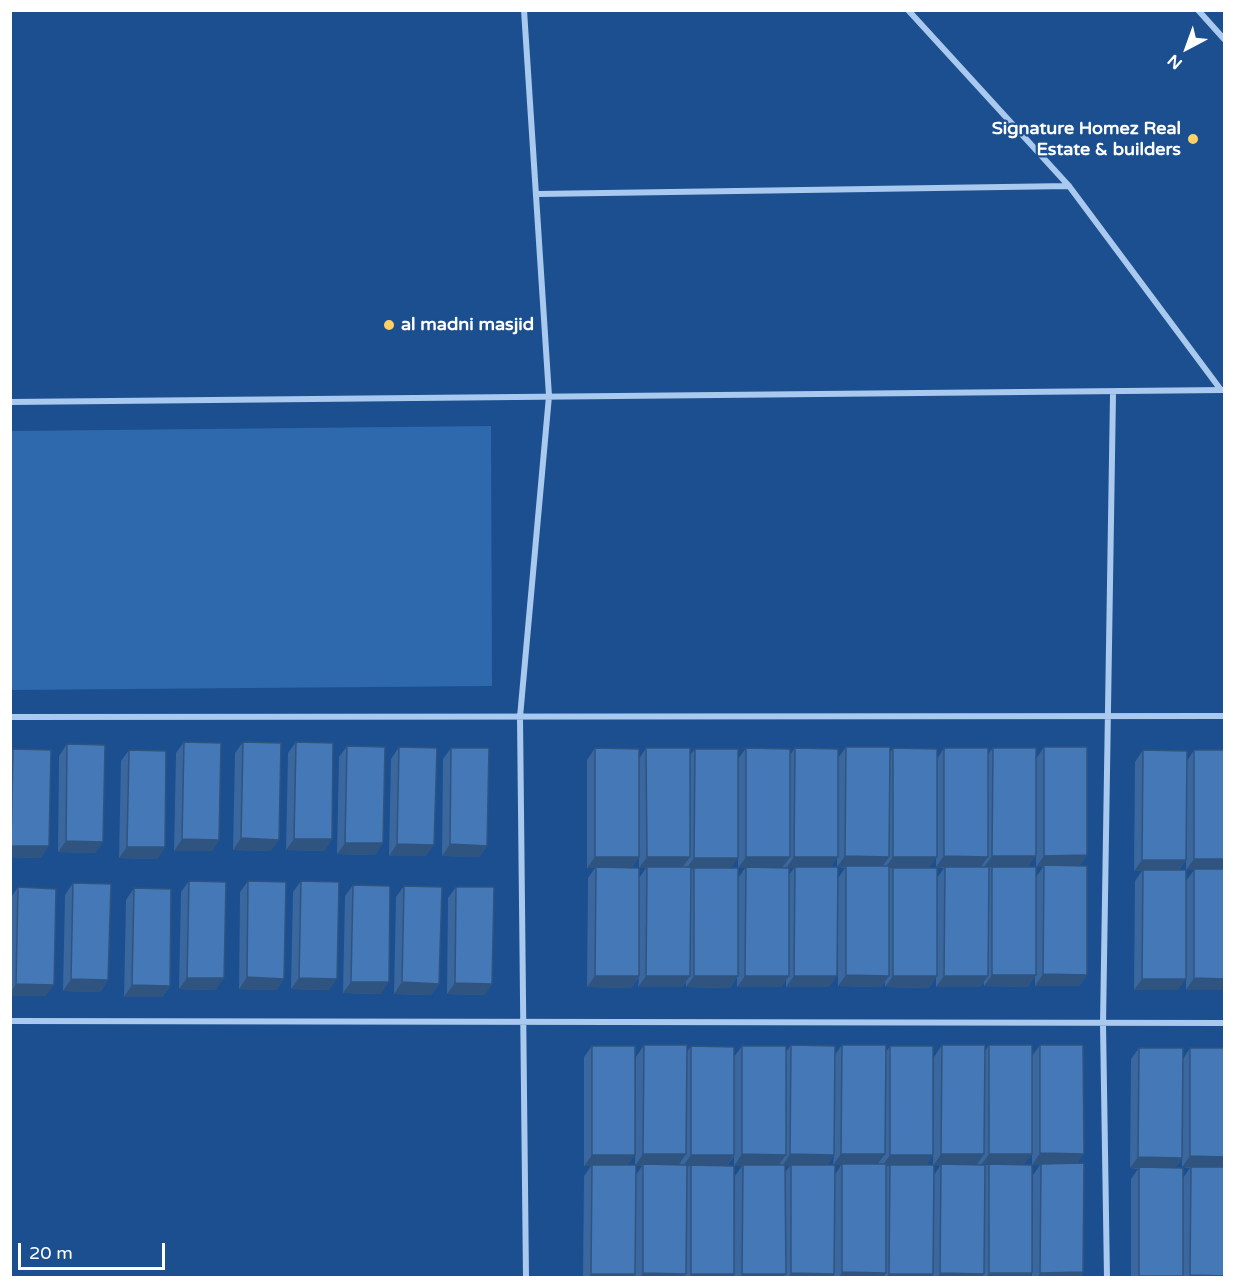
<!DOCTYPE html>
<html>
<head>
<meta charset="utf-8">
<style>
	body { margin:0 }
	#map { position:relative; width:1235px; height:1288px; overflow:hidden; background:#1b4f8f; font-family:"Varela Round",sans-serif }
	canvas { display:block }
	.frame { position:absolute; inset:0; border:12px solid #fff; pointer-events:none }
	.north { position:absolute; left:1157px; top:18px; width:60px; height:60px; -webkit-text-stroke:4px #1b4f8f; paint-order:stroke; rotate:221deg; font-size:16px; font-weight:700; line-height:24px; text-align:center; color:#fff }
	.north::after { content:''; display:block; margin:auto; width:21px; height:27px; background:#fff; clip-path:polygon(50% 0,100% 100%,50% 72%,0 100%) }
	.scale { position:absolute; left:18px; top:1243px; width:147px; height:27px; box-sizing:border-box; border:3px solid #fff; border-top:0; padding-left:8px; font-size:18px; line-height:21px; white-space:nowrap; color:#fff; -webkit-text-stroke:4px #1b4f8f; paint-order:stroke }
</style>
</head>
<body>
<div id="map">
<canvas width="1235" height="1288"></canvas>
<div class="frame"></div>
<div class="north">N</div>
<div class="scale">20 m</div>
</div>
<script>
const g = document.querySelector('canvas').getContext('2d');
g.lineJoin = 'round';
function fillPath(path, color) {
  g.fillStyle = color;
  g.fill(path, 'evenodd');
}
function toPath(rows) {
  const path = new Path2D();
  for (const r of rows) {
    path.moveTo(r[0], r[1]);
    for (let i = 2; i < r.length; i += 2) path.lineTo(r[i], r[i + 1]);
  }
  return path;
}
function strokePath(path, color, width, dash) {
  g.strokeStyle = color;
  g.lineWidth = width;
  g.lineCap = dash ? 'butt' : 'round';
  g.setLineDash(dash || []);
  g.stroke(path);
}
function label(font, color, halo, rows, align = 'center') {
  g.font = font + ' "Varela Round",sans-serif';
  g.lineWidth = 4.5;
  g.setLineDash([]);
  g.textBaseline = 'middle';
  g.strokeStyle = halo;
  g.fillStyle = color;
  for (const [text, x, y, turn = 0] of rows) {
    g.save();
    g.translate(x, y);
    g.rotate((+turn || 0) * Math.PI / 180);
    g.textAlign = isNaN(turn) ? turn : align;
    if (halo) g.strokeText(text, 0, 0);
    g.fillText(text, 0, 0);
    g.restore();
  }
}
fillPath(toPath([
	[491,426,492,686,11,690,11,431]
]), '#2e69ad');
strokePath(toPath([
	[524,10,549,396,520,717,526,1278],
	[908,10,1069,186,1221,390],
	[1198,10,1224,39],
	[538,194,1069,186],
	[10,402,1224,390],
	[10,717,1224,716],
	[10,1021,1224,1023],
	[1107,1278,1103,1024,1113,394]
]), '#a9c9ee', 6);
fillPath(toPath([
	[184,742,219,840,212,851,174,851,176,753],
	[243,742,271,851,233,850,235,753],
	[296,742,332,839,324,851,286,850,288,753],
	[67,744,103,842,95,853,58,852,59,756],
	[347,746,383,843,375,855,337,854,339,757],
	[399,747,426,856,389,856,391,759],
	[846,747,890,753,893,748,937,759,944,748,988,754,993,748,1028,867,1036,877,1043,867,1036,867,1036,759,1044,747,1087,855,1079,866,1087,975,1079,986,1035,986,1035,976,1028,987,984,986,984,982,980,987,936,987,936,977,929,988,885,987,885,982,881,987,838,986,838,878,845,868,838,867,829,987,786,987,786,980,781,987,737,987,737,977,730,988,686,987,686,982,682,987,638,987,639,977,631,988,587,987,588,878,595,868,587,868,587,760,595,748,639,759,646,748,690,755,695,749,738,759,746,748,790,755,795,748,838,758],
	[738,812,738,868,745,868,738,878,731,868],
	[639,818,639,868,646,868,639,878,631,868,639,857],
	[837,857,837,867,831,867],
	[936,857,936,867,944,868,937,878,929,868],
	[789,868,794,868,789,875],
	[451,748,487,846,479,857,442,856,443,759],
	[13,749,41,858,10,857,10,753],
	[129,750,165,847,157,859,119,858,121,761],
	[1143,750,1187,761,1194,750,1224,750,1224,990,1186,990,1186,881,1194,870,1186,870,1178,990,1134,990,1135,881,1142,871,1134,871,1135,762],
	[1186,860,1186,870,1179,870],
	[189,881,216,990,179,989,181,892],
	[248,881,284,979,276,990,239,989,240,892],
	[301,881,329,990,291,989,293,892],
	[73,883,108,980,100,992,63,991,65,895],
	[353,885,381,994,343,993,345,896],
	[404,886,439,984,431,995,394,994,396,897],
	[18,887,46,996,10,996,10,899],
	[456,887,492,984,484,995,447,994,448,898],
	[134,888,170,986,162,997,124,997,126,900],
	[644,1045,687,1052,691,1046,734,1057,742,1046,786,1052,791,1045,834,1056,842,1045,886,1052,890,1046,933,1155,926,1165,933,1165,934,1057,942,1045,985,1051,989,1045,1032,1154,1024,1164,1032,1273,1029,1278,933,1278,933,1274,930,1278,834,1278,834,1227,834,1274,831,1278,734,1278,735,1176,742,1166,734,1166,734,1156,727,1166,734,1274,731,1278,635,1278,635,1274,632,1278,583,1278,584,1176,591,1166,584,1166,584,1057,592,1046,628,1165,635,1165,636,1057],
	[834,1155,833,1165,827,1165],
	[835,1165,841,1165,835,1175],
	[636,1166,642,1166,636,1175],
	[785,1166,790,1166,785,1172],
	[934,1166,940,1166,934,1175],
	[1040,1045,1084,1154,1077,1163,1083,1272,1080,1278,1032,1278,1033,1175,1040,1165,1032,1165,1032,1056],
	[1139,1048,1183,1059,1190,1048,1224,1278,1182,1278,1182,1277,1182,1278,1131,1278,1131,1179,1138,1169,1130,1168,1131,1059],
	[1182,1113,1182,1167,1190,1168,1183,1178,1175,1168,1182,1158]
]), '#3a679d');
fillPath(toPath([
	[241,838,279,840,271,851,233,850],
	[182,839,219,840,212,851,174,851],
	[294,839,332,839,324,851,286,850],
	[66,841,103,842,95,853,58,852],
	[345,843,383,843,375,855,337,854],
	[397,844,434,845,426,856,389,856],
	[450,844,487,846,479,857,442,856],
	[11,846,49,846,41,858,10,857],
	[127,847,165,847,157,859,119,858],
	[1087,855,1079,867,1044,865,1043,867,1036,867,1044,856],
	[845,856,889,857,881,868,837,867],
	[944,856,988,857,980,868,936,867],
	[992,856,1036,856,1028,867,984,867],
	[595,857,639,857,631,868,587,868],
	[647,857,690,857,682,868,647,867,646,868,639,868],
	[746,857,790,857,782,868,738,868],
	[794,857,838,857,830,868,786,868],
	[893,857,937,857,929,868,885,868],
	[694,858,738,858,730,870,694,868,693,869,686,869],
	[1194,859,1224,859,1224,871,1186,870],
	[1142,860,1186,860,1178,871,1134,871],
	[1043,974,1087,975,1079,986,1035,986],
	[846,975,889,976,881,987,838,986],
	[992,975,1036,975,1028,987,984,986],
	[595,976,639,976,631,988,587,987],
	[646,976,690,976,682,987,638,987],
	[694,976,738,976,730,988,686,987],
	[745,976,789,976,781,987,737,987],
	[794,976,837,976,829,987,786,987],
	[893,976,937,976,929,988,885,987],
	[944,976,988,976,980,987,936,987],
	[247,977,284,979,276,990,239,989],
	[187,978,224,978,216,990,179,989],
	[299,978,337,979,329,990,291,989],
	[1194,978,1224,979,1224,990,1186,990],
	[71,979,108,980,100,992,63,991],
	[1142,979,1186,979,1178,990,1134,990],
	[351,982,389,982,381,994,343,993],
	[402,982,439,984,431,995,394,994],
	[455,983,492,984,484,995,447,994],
	[16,984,54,985,46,996,10,996,10,993],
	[132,985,170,986,162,997,124,997],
	[1040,1153,1084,1154,1076,1165,1032,1165],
	[643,1154,686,1154,678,1166,643,1164,642,1166,635,1166],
	[742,1154,786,1155,778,1166,734,1166],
	[790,1154,834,1155,826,1166,782,1166],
	[841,1154,885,1154,877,1165,833,1165],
	[941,1154,984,1154,976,1166,941,1164,940,1166,933,1166],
	[989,1154,1032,1154,1024,1165,989,1164,988,1165,981,1165],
	[592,1155,635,1155,627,1166,592,1165,591,1166,584,1166],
	[691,1155,734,1155,726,1167,683,1166],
	[890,1155,933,1155,925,1166,890,1165,889,1166,882,1166],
	[1190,1156,1224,1157,1224,1168,1182,1167],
	[1138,1157,1182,1158,1174,1169,1130,1168],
	[842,1272,886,1273,883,1278,839,1278],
	[1083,1272,1080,1278,1037,1278,1040,1273],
	[643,1273,686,1274,684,1278,639,1278],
	[791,1273,834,1274,831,1278,788,1278],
	[940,1273,984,1274,981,1278,937,1278],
	[989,1273,1032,1273,1029,1278,986,1278],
	[591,1274,635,1274,632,1278,588,1278],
	[691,1274,734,1274,731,1278,688,1278],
	[742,1274,786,1274,783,1278,739,1278],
	[889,1274,933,1274,930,1278,886,1278],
	[1190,1275,1224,1276,1224,1278,1189,1278],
	[1139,1276,1183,1276,1182,1278,1138,1278]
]), '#305480');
const building = toPath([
	[184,742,221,743,219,840,182,839,184,742],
	[243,742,281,743,279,840,241,838,243,742],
	[296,742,333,743,332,839,294,839,296,742],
	[67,744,105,745,103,842,66,841,67,744],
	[347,746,385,747,383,843,345,843,347,746],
	[399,747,437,748,434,845,397,844,399,747],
	[846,747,890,747,889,857,845,856,846,747],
	[1044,747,1087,747,1087,855,1044,856,1044,747],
	[451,748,489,748,487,846,450,844,451,748],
	[595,748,639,749,639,857,595,857,595,748],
	[646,748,690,748,690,857,647,857,646,748],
	[746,748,790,749,790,857,746,857,746,748],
	[795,748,838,749,838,857,794,857,795,748],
	[893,748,937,749,937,857,893,857,893,748],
	[944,748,988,748,988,857,944,856,944,748],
	[993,748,1036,748,1036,856,992,856,993,748],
	[13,749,51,750,49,846,11,846,13,749],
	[695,749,738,749,738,858,694,858,695,749],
	[129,750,166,751,165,847,127,847,129,750],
	[1143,750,1187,751,1186,860,1142,860,1143,750],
	[1194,750,1224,750,1224,859,1194,859,1194,750],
	[1044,865,1087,866,1087,975,1043,974,1044,865],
	[846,866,889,866,889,976,846,975,846,866],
	[596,867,639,868,639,976,595,976,596,867],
	[647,867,691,867,690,976,646,976,647,867],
	[746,867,789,868,789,976,745,976,746,867],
	[795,867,838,867,837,976,794,976,795,867],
	[945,867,989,867,988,976,944,976,945,867],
	[992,867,1036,867,1036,975,992,975,992,867],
	[694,868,738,868,738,976,694,976,694,868],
	[893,868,937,868,937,976,893,976,893,868],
	[1194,869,1224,869,1224,979,1194,978,1194,869],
	[1143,870,1186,870,1186,979,1142,979,1143,870],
	[189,881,226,882,224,978,187,978,189,881],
	[248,881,286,882,284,979,247,977,248,881],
	[301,881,339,882,337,979,299,978,301,881],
	[73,883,111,884,108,980,71,979,73,883],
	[353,885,390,886,389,982,351,982,353,885],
	[404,886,442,887,439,984,402,982,404,886],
	[18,887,56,889,54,985,16,984,18,887],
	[456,887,494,887,492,984,455,983,456,887],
	[134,888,171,889,170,986,132,985,134,888],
	[644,1045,687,1045,686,1154,643,1154,644,1045],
	[791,1045,835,1046,834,1155,790,1154,791,1045],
	[842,1045,886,1045,885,1154,841,1154,842,1045],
	[942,1045,985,1045,984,1154,941,1154,942,1045],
	[989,1045,1032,1045,1032,1154,989,1154,989,1045],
	[1040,1045,1083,1045,1084,1154,1040,1153,1040,1045],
	[592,1046,635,1046,635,1155,592,1155,592,1046],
	[691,1046,734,1047,734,1155,691,1155,691,1046],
	[742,1046,786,1046,786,1155,742,1154,742,1046],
	[890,1046,933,1046,933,1155,890,1155,890,1046],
	[1139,1048,1183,1048,1182,1158,1138,1157,1139,1048],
	[1190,1048,1224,1048,1224,1157,1190,1156,1190,1048],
	[1084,1163,1083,1272,1040,1273,1041,1164,1084,1163],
	[643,1164,687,1165,686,1274,643,1273,643,1164],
	[842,1164,886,1164,886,1273,842,1272,842,1164],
	[941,1164,985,1165,984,1274,940,1273,941,1164],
	[989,1164,1032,1165,1032,1273,989,1273,989,1164],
	[592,1165,636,1165,635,1274,591,1274,592,1165],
	[691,1165,734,1166,734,1274,691,1274,691,1165],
	[743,1165,785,1165,786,1274,742,1274,743,1165],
	[791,1165,835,1165,834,1274,791,1273,791,1165],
	[890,1165,934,1165,933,1274,889,1274,890,1165],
	[1139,1167,1183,1168,1183,1276,1139,1276,1139,1167],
	[1191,1167,1224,1167,1224,1276,1190,1275,1191,1167]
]);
fillPath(building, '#4478b7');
strokePath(building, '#305480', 1.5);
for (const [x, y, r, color] of [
	[1193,139,6,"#ffd166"],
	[389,325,6,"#ffd166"]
]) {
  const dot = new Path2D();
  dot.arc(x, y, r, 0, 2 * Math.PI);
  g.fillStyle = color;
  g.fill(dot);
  strokePath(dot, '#1b4f8f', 2);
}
label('bold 18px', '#fff', '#1b4f8f', [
	["Signature Homez Real",1181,129],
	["Estate & builders",1181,150],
	["al madni masjid",401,325,"left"]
], 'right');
</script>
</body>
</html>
